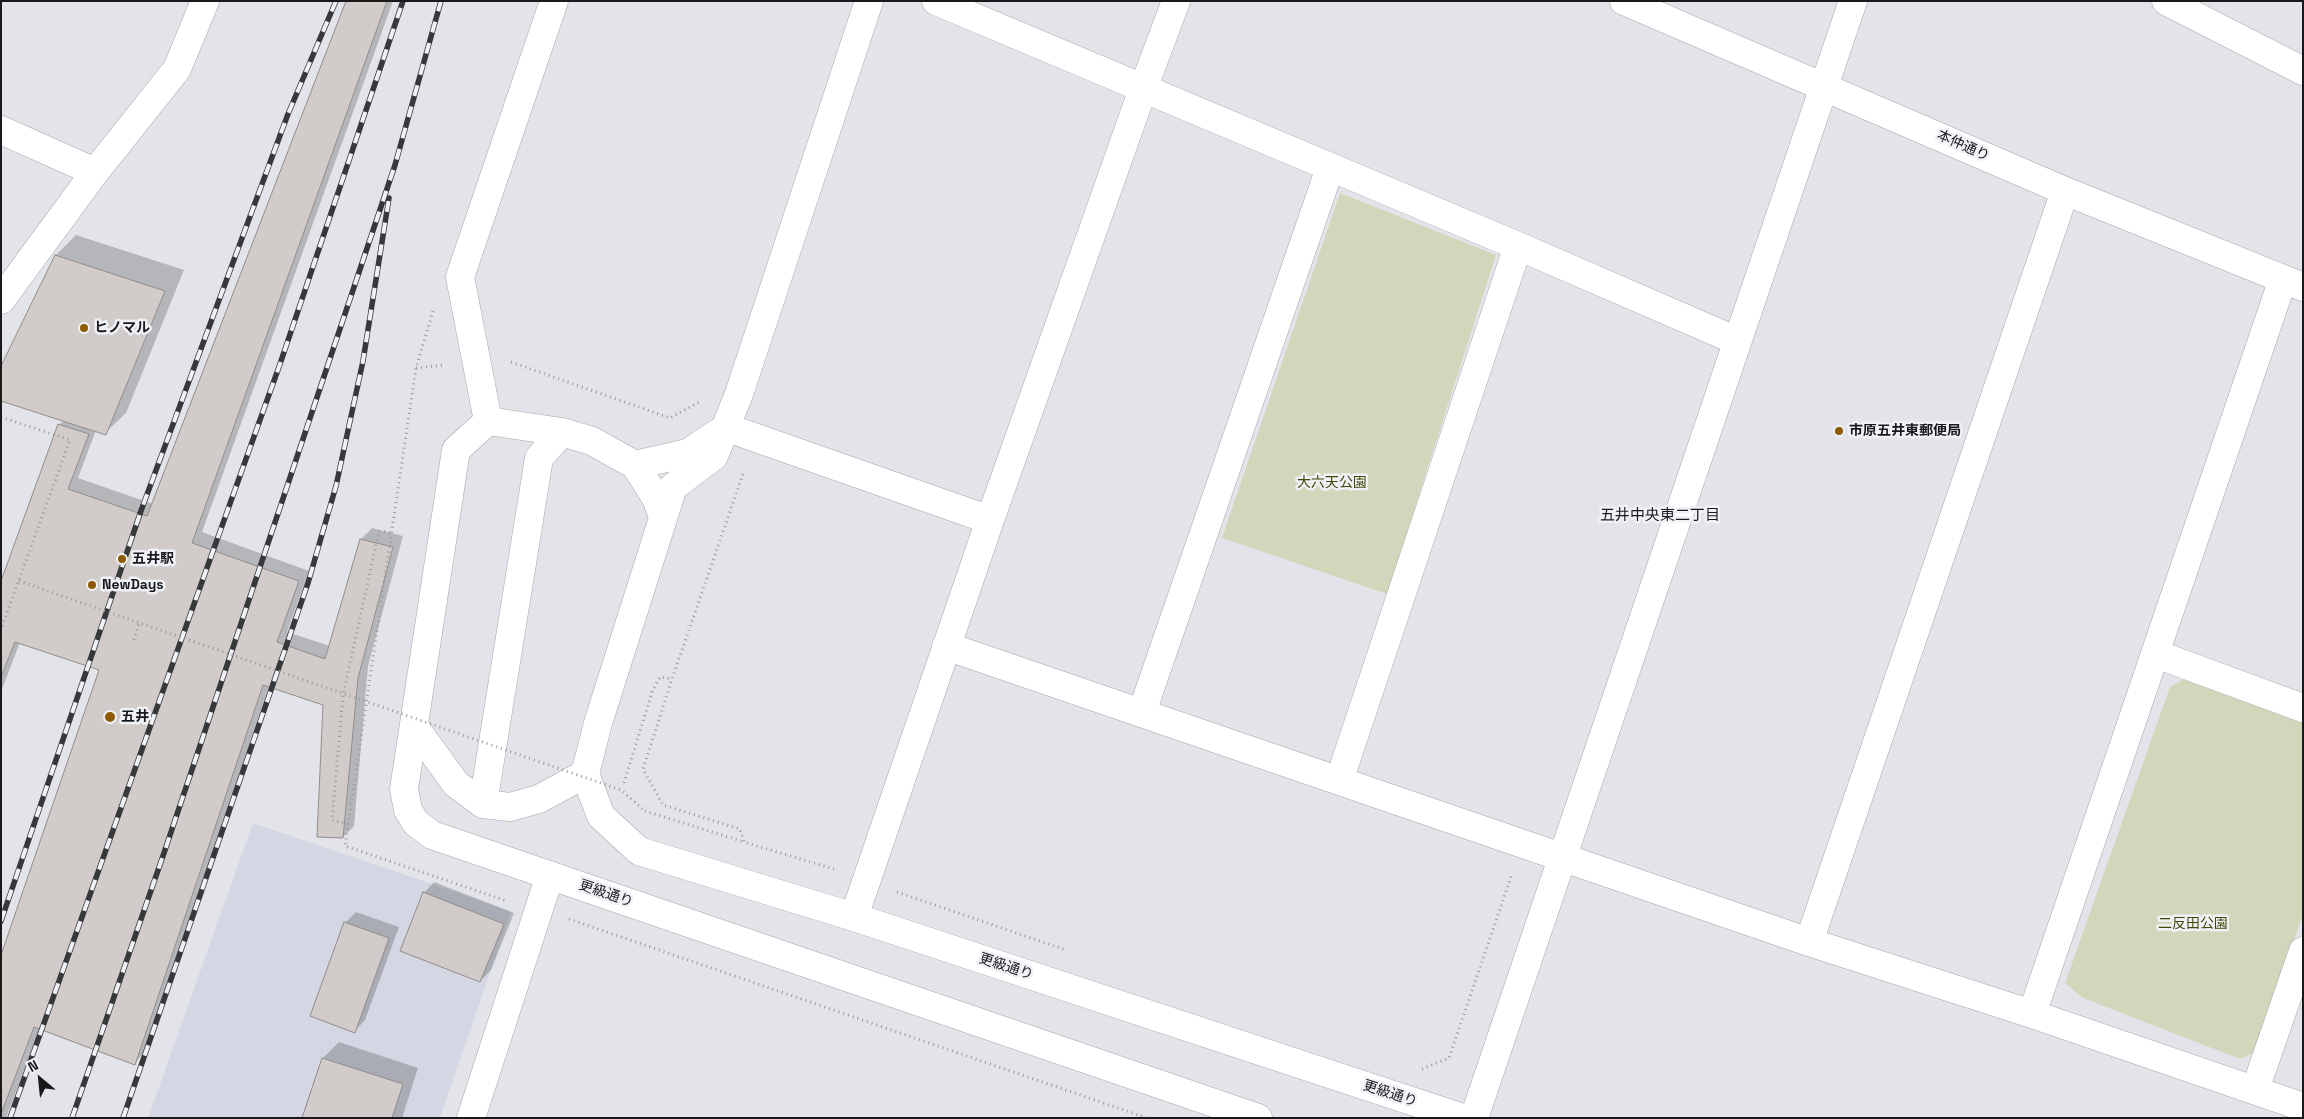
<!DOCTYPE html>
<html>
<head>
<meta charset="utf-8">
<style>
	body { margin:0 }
	#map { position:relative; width:2304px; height:1119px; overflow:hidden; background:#e3e4e9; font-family:"Space Grotesk",sans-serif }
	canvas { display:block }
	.frame { position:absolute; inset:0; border:2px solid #19191b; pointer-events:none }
	.north { position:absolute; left:15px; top:1054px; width:50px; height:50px; -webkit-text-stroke:4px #f0f1f7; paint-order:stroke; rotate:332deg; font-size:14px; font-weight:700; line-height:20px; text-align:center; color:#19191b }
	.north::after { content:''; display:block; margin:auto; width:18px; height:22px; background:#19191b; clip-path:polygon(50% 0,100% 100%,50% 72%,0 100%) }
</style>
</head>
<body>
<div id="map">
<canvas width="2304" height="1119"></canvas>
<div class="frame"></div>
<div class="north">N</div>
</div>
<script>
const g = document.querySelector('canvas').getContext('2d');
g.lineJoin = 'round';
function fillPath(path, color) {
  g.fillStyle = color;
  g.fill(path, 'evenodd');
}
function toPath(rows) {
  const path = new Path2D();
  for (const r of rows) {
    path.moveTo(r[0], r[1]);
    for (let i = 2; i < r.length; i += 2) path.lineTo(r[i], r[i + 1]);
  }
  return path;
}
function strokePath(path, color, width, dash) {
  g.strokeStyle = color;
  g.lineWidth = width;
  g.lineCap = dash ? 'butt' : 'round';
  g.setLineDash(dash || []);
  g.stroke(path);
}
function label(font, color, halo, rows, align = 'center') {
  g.font = font + ' "Space Grotesk","Noto Sans JP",sans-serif';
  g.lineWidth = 5;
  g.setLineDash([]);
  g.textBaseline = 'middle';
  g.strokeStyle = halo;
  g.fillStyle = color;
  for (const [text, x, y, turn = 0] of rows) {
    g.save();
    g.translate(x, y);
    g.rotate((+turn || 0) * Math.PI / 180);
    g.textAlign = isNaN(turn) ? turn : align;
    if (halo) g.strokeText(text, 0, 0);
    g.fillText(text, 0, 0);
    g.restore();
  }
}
fillPath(toPath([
	[253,823,511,911,440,1118,148,1118]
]), '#d4d7e3');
fillPath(toPath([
	[1340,193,1496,255,1387,594,1222,538],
	[2190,676,2303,718,2303,913,2257,1051,2240,1059,2083,998,2065,983,2170,687]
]), '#d0d7bb');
fillPath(toPath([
	[347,1,393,1,202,532,309,571,287,632,330,646,361,539,372,528,403,536,368,666,354,826,343,837,324,704,269,686,145,1052,134,1063,40,1028,6,1118,1,1118,1,958,100,669,20,642,1,692,1,585,59,425,64,420,56,255,76,235,184,270,126,413,105,433,96,430,78,478,153,504],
	[434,882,514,913,491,970,480,981,424,893],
	[356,912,399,927,365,1020,355,1031,345,923],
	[339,1042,418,1068,402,1118,303,1118,323,1058]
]), '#0003');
const building = toPath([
	[346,1,387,1,192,543,299,581,277,642,325,659,360,539,393,547,358,678,343,838,317,837,323,705,263,685,135,1065,34,1027,1,1114,1,955,99,670,15,642,1,677,1,581,58,424,89,434,68,489,147,516,346,1],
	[55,255,165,291,106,435,1,401,1,366,55,255],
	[423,892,504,924,480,982,400,951,423,892],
	[344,922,389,938,355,1033,310,1016,344,922],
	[322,1058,403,1084,392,1118,302,1118,322,1058]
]);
fillPath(building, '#d1cbc9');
strokePath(building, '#918c8a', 1);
const minor = toPath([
	[936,1,1518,246,1737,341],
	[1624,1,2065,191,2303,287],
	[2166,1,2303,71],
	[1,130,95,172],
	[1,300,95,172,177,69,205,1],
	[488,421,456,450,404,789,408,810,416,823,432,835,1258,1118],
	[488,421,460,277,554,1],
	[488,421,562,432,592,441,635,465,656,498,663,517],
	[725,427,990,520],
	[635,465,688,453,718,433],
	[946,646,1809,942,2032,1014,2303,1107],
	[2156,654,2303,708],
	[1142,712,1330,168],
	[414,726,456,784,483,804,510,807,539,799,585,774,598,723,673,487,714,456,739,394,869,1],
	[585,774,601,816,639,851,854,917,1463,1118],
	[1339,781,1518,246],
	[483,804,539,458,562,432],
	[854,917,990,520,1143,89,1176,1],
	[1809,942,2065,191],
	[2032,1014,2283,279],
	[2255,1090,2303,951],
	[471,1118,550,875],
	[1474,1118,1853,1]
]);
strokePath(minor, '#a5a6ab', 29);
strokePath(toPath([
	[433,311,416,368,345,846,507,901],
	[511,362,670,418,701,401],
	[416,368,445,365],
	[1,417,70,440,1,629],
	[743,474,672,679,643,769,663,805,740,829,744,842,837,870],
	[134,640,139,623],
	[624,783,652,692,660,677,672,679],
	[645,811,744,842],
	[348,824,332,820,343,695,379,531,392,533],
	[897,892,1066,950],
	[569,919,1147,1118],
	[1422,1069,1449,1058,1512,874]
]), '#98999c', 3, [1, 4]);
strokePath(minor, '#fff', 28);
const rail = toPath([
	[1,921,142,508,288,114,336,1],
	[10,1118,280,364,403,1],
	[72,1118,164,853,395,165,441,1],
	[123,1118,308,583,336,486,363,361,389,198]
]);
strokePath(rail, '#37383a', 5.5);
strokePath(rail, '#f0f1f7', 4, [11]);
strokePath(toPath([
	[19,581,621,790,645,811]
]), '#98999c', 3, [1, 4]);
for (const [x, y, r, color] of [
	[84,328,5,"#8b5a01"],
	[1839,431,5,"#8b5a01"],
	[122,559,5,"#8b5a01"],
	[92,585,5,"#8b5a01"],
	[110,717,6,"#8b5a01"]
]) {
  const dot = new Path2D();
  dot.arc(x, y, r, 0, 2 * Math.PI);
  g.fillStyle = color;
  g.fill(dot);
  strokePath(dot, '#f0f1f7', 2);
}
label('14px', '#19191b', '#f0f1f7', [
	["本仲通り",1963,146,24],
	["更級通り",606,894,19],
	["更級通り",1006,967,18],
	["更級通り",1390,1094,18]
]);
label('bold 14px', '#19191b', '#f0f1f7', [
	["ヒノマル",94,328],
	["市原五井東郵便局",1849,431],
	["五井駅",132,559],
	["NewDays",102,585],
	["五井",121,717]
], 'left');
label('14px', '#3e4907', '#f0f1f7', [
	["大六天公園",1332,483],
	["二反田公園",2193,924]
]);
label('15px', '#19191b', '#f0f1f7', [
	["五井中央東二丁目",1660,516]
]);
</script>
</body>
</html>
